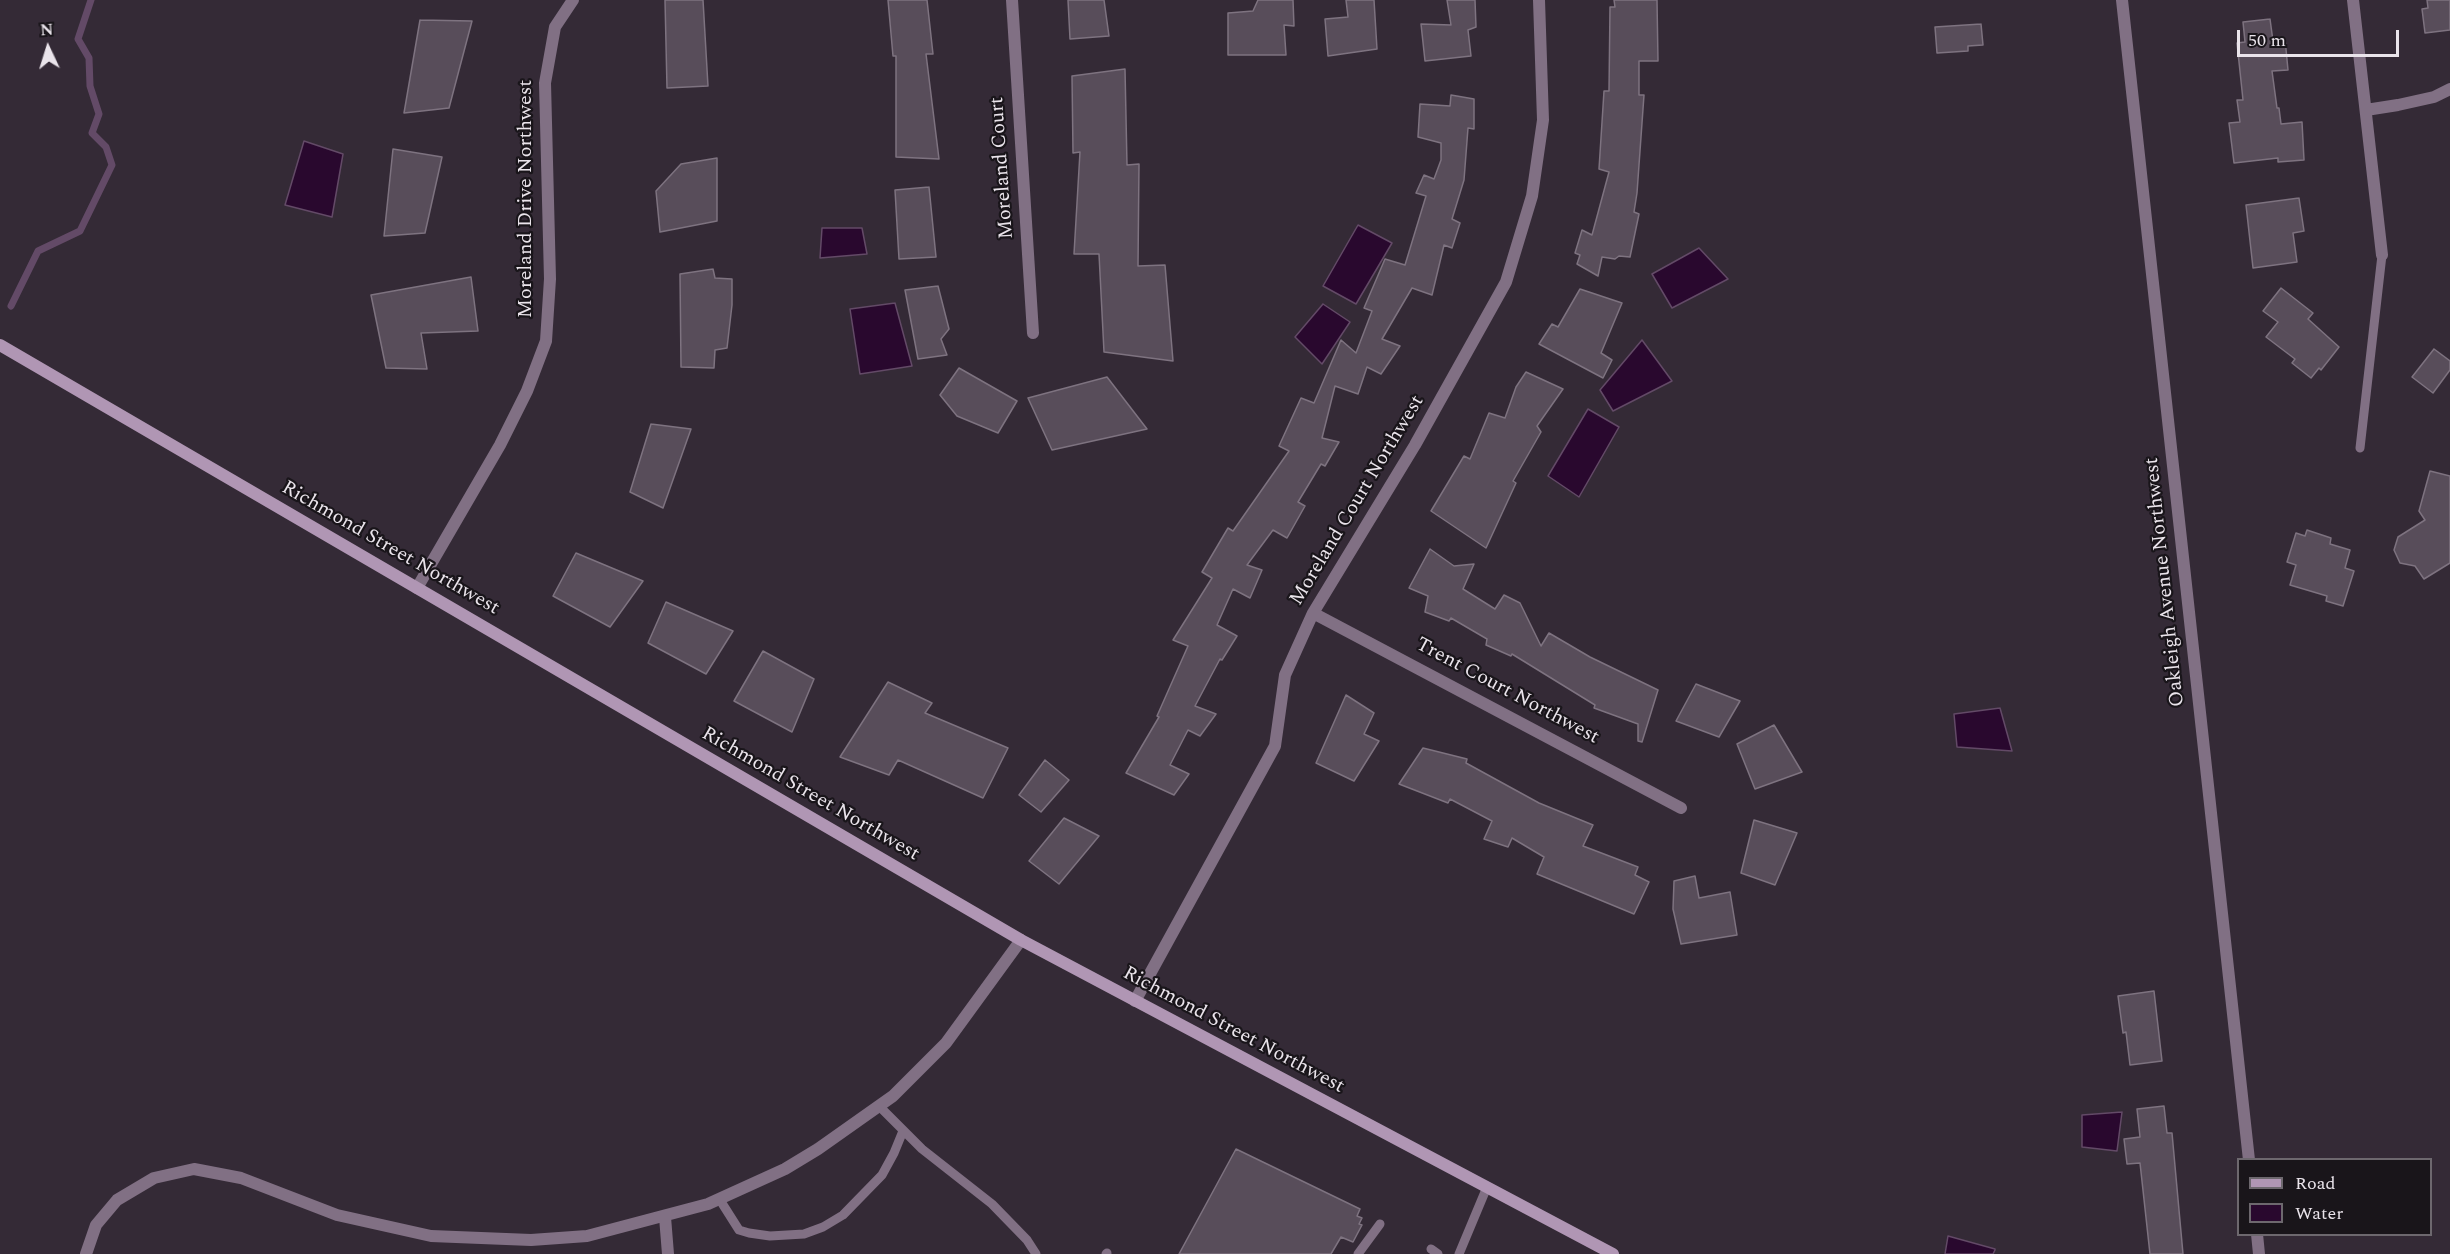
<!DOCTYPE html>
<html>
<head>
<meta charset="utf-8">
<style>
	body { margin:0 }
	#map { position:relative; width:2450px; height:1254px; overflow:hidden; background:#342a36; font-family:Spectral,serif }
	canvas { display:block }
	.legend { position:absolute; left:2237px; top:1158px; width:195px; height:78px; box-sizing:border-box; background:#19151a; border:2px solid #6d686e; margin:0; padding:8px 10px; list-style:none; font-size:18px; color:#eae4eb }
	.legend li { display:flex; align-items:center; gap:12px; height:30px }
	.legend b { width:30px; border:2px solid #6d686e }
	.north { position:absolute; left:18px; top:18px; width:60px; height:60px; -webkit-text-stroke:4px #19151a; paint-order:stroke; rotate:356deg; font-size:16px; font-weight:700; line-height:24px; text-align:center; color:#eae4eb }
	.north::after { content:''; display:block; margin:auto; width:21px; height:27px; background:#eae4eb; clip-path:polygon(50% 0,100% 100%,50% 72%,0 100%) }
	.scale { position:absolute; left:2237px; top:30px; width:162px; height:27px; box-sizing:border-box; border:3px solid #eae4eb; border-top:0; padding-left:8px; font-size:18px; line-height:21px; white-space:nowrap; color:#eae4eb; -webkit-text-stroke:4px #19151a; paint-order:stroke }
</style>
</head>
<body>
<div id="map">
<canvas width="2450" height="1254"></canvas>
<ul class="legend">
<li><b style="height:8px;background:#b096b4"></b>Road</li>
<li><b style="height:16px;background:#29082e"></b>Water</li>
</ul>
<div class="north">N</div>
<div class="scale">50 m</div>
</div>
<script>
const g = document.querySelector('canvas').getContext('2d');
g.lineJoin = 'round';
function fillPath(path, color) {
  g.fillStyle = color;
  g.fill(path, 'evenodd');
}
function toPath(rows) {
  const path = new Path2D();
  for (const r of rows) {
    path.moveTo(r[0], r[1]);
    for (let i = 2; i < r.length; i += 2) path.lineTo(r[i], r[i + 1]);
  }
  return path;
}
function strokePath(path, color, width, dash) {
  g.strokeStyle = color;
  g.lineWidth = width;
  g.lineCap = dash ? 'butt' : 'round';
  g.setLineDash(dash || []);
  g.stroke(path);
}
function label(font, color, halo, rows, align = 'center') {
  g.font = font + ' Spectral,serif';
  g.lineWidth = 4.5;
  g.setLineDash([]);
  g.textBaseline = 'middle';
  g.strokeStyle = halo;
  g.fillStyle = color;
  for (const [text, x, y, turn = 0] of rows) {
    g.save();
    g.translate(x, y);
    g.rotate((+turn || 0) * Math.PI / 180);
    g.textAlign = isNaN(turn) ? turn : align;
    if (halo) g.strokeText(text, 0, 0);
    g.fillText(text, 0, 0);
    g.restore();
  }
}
const water = toPath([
	[304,141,343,154,332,217,285,205,304,141],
	[1358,225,1392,243,1356,304,1323,286,1358,225],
	[822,228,862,228,867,254,820,258,822,228],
	[1699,248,1728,279,1672,308,1652,274,1699,248],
	[895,303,912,366,860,374,850,309,895,303],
	[1323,304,1350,322,1322,364,1295,337,1323,304],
	[1642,340,1672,381,1613,411,1600,390,1642,340],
	[1588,409,1619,427,1579,497,1548,476,1588,409],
	[2000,708,2012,751,1957,747,1954,714,2000,708],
	[2122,1112,2117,1151,2082,1147,2082,1115,2122,1112],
	[1948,1236,1995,1249,1995,1250,1993,1254,1945,1254,1948,1236]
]);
fillPath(water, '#29082e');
strokePath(water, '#634a67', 1.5);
strokePath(toPath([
	[11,306,38,251,80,231,112,165,106,147,92,133,99,114,90,86,89,58,78,39,91,0]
]), '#634a67', 7);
const building = toPath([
	[665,0,703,0,708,86,667,88,665,0],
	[888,0,927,0,933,54,926,54,939,159,896,157,896,56,893,56,888,0],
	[1068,0,1104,0,1109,36,1070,39,1068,0],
	[1258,0,1293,0,1294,26,1284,25,1286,55,1228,55,1228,13,1253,11,1258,0],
	[1346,0,1374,0,1377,49,1328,56,1325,19,1348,17,1346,0],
	[1447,0,1475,0,1476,27,1468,30,1471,56,1425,61,1421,24,1451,25,1447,0],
	[1614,0,1657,0,1658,61,1639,61,1639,95,1644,95,1637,193,1634,212,1639,214,1630,257,1619,256,1615,259,1602,257,1598,276,1577,264,1580,255,1575,253,1582,230,1592,235,1609,172,1599,169,1604,91,1609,91,1610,7,1615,7,1614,0],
	[2427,0,2450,0,2450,30,2425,33,2422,9,2428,8,2427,0],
	[2270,19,2273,41,2285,39,2288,70,2272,71,2277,108,2279,108,2281,124,2302,122,2304,160,2278,162,2278,158,2234,163,2229,123,2240,122,2237,100,2243,100,2237,43,2245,42,2243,22,2270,19],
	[420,20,472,21,449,108,404,113,420,20],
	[1981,24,1983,45,1968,46,1968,51,1937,53,1935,27,1981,24],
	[1125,69,1127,165,1139,164,1138,266,1165,265,1173,361,1104,352,1099,254,1074,254,1080,152,1073,153,1072,76,1125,69],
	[1451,95,1474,99,1474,129,1468,128,1464,180,1452,219,1460,223,1452,248,1444,245,1432,295,1412,288,1382,339,1400,346,1381,374,1367,367,1358,394,1335,386,1322,438,1339,442,1325,466,1321,464,1298,502,1305,506,1287,538,1273,530,1247,565,1262,570,1250,598,1233,589,1217,625,1237,636,1222,660,1220,659,1195,706,1216,714,1200,736,1188,730,1170,765,1189,774,1174,795,1126,773,1159,717,1157,716,1188,646,1173,640,1212,578,1202,572,1228,528,1233,531,1289,451,1279,446,1301,398,1314,403,1341,340,1356,353,1372,311,1364,308,1385,259,1405,265,1426,196,1416,193,1424,175,1434,179,1441,160,1441,143,1418,137,1420,104,1450,106,1451,95],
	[393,149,442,157,425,233,384,236,393,149],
	[717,158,717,221,660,232,656,191,681,164,717,158],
	[929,187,936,257,899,259,895,190,929,187],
	[2299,198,2304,231,2293,233,2297,262,2253,268,2246,205,2299,198],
	[713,269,715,278,732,279,732,305,727,348,715,350,714,368,681,367,680,274,713,269],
	[471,277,478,331,421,333,427,369,386,368,371,295,471,277],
	[938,286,949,329,941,339,947,355,918,359,905,290,938,286],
	[2281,288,2313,313,2308,319,2339,347,2321,370,2319,368,2311,378,2292,363,2295,359,2266,337,2278,322,2263,311,2281,288],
	[1580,289,1622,303,1601,353,1612,360,1603,378,1539,344,1552,324,1558,327,1580,289],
	[2434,349,2450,361,2450,370,2433,393,2412,377,2434,349],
	[959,368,1017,401,998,433,957,416,940,395,959,368],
	[1526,372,1563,389,1537,426,1541,432,1513,481,1516,483,1486,548,1431,511,1464,456,1470,459,1489,413,1505,418,1516,387,1526,372],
	[1107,377,1147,429,1052,450,1028,398,1107,377],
	[651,424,691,429,663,508,630,492,651,424],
	[2430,471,2450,476,2450,563,2424,579,2415,566,2400,563,2394,550,2398,537,2425,520,2419,511,2430,471],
	[2307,530,2331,538,2330,544,2350,550,2345,568,2354,571,2343,606,2326,601,2327,596,2290,585,2296,565,2287,562,2296,533,2305,536,2307,530],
	[1430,549,1454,566,1474,564,1463,589,1495,609,1504,595,1520,603,1541,646,1549,633,1590,657,1658,690,1642,742,1638,741,1638,724,1594,708,1595,705,1512,654,1511,656,1486,645,1487,639,1451,618,1449,621,1425,612,1428,596,1409,588,1430,549],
	[576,553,643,581,610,627,553,596,576,553],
	[666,602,733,631,706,674,648,643,666,602],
	[763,651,814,679,792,732,734,701,763,651],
	[888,682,932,703,925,713,1008,748,983,798,898,760,889,775,840,757,888,682],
	[1696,684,1740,701,1719,737,1676,721,1696,684],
	[1346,695,1374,713,1364,734,1379,741,1354,781,1316,763,1346,695],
	[1774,725,1802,772,1755,789,1737,744,1774,725],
	[1423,748,1467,759,1466,763,1539,803,1593,825,1583,846,1638,867,1635,875,1649,882,1634,914,1537,874,1544,857,1512,838,1508,847,1484,839,1492,821,1450,799,1448,803,1399,784,1423,748],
	[1045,760,1069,780,1041,812,1019,795,1045,760],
	[1064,818,1099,836,1059,884,1029,861,1064,818],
	[1754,820,1797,833,1775,885,1741,873,1754,820],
	[1695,876,1699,898,1730,892,1737,935,1681,944,1673,909,1674,881,1695,876],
	[2154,991,2162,1061,2130,1065,2126,1032,2123,1033,2118,996,2154,991],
	[2164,1106,2167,1133,2172,1133,2183,1254,2150,1254,2140,1163,2127,1164,2124,1139,2140,1137,2137,1109,2164,1106],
	[1236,1149,1360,1209,1357,1216,1362,1218,1359,1224,1362,1225,1353,1242,1341,1237,1331,1254,1179,1254,1236,1149]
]);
fillPath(building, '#584d5a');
strokePath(building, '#7e7380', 1.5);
strokePath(toPath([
	[2360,448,2382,255],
	[879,1106,922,1149,992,1204,1027,1240,1036,1254],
	[720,1200,739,1230,749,1233,770,1236,804,1234,823,1227,843,1215,882,1175,894,1153,903,1131],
	[1431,1249,1438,1254],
	[1106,1254,1107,1253],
	[1358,1254,1380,1224],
	[1459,1254,1487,1187]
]), '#817084', 9);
strokePath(toPath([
	[1012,0,1033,333],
	[2122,0,2249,1160],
	[2353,0,2382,255],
	[2366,110,2398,105,2434,97,2450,89],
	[417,588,500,445,527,391,546,341,550,279,545,83,555,27,573,0],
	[1313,613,1681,808],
	[1135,1001,1275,746,1285,675,1313,613,1415,445,1506,282,1532,196,1543,120,1539,0],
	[665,1217,668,1254],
	[2257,1234,2259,1254],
	[86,1254,96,1225,117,1200,154,1178,194,1169,241,1178,337,1215,431,1236,531,1240,587,1236,708,1204,785,1169,818,1149,893,1096,946,1043,1021,940]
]), '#817084', 12);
strokePath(toPath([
	[0,345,1021,940,1613,1254]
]), '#b096b4', 12);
label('20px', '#eae4eb', '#19151a', [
	["Moreland Court",1003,168,-94],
	["Moreland Drive Northwest",527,199,-90],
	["Moreland Court Northwest",1358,501,-59],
	["Richmond Street Northwest",390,549,30],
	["Oakleigh Avenue Northwest",2166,582,-96],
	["Trent Court Northwest",1507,692,28],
	["Richmond Street Northwest",810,795,30],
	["Richmond Street Northwest",1233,1031,28]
]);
</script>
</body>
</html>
